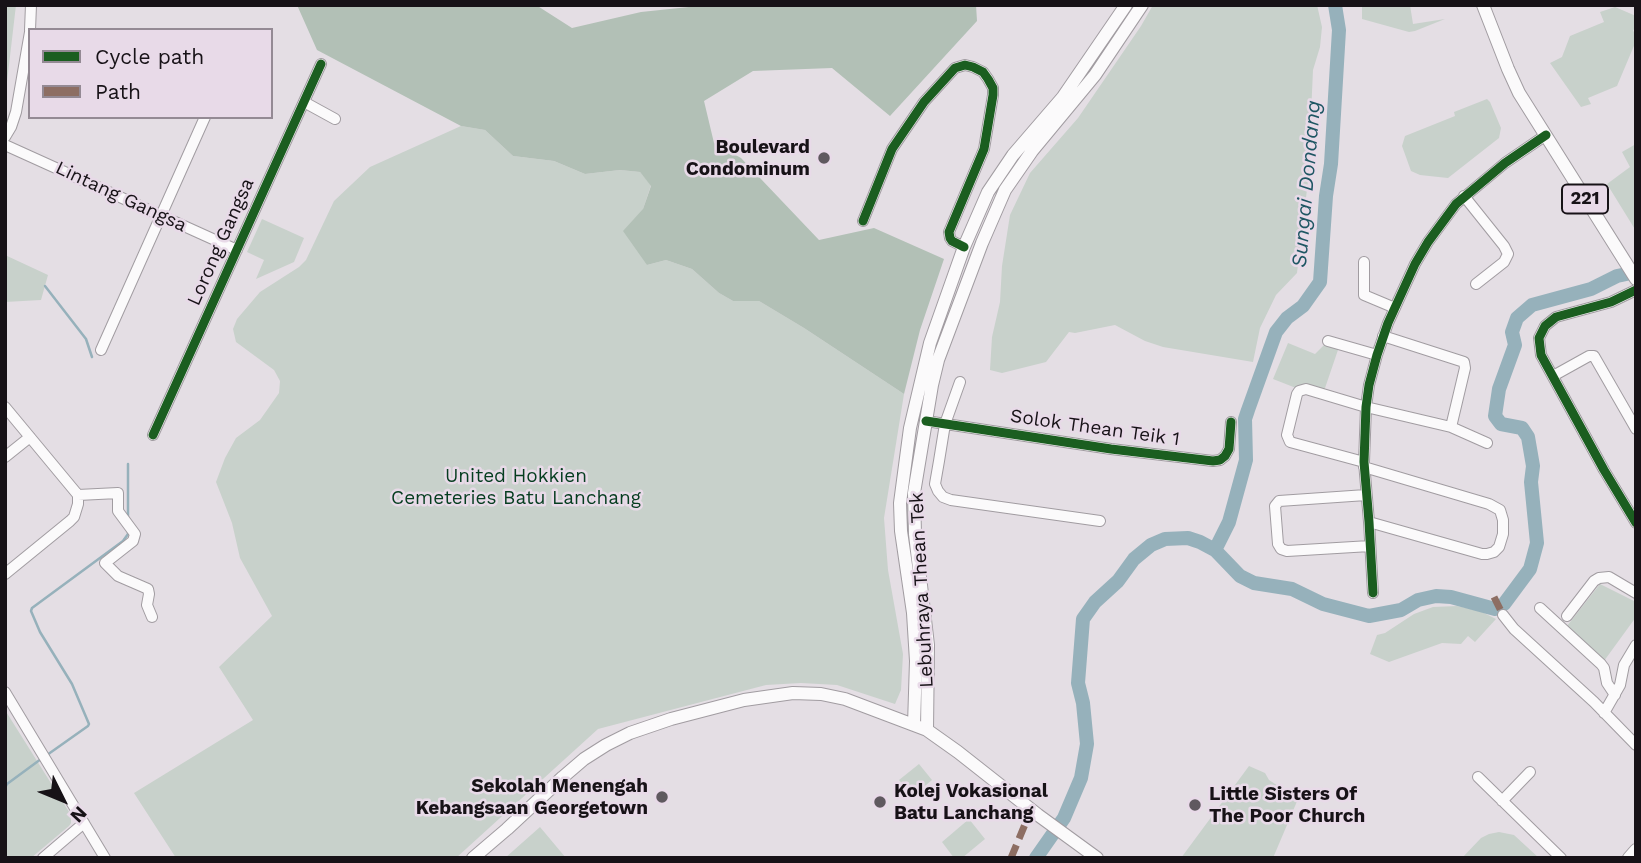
<!DOCTYPE html>
<html>
<head>
<meta charset="utf-8">
<style>
	body { margin:0 }
	#map { position:relative; width:1641px; height:863px; overflow:hidden; background:#e4dee4; font-family:"Work Sans",sans-serif }
	canvas { display:block }
	.frame { position:absolute; inset:0; border:7px solid #171217; pointer-events:none }
	.legend { position:absolute; left:28px; top:28px; width:245px; height:91px; box-sizing:border-box; background:#e8dae8; border:2px solid #948a94; margin:0; padding:9px 12px; list-style:none; font-size:21px; color:#171217 }
	.legend li { display:flex; align-items:center; gap:14px; height:35px }
	.legend b { width:35px; border:2px solid #948a94 }
	.north { position:absolute; left:28px; top:765px; width:70px; height:70px; -webkit-text-stroke:5px #e8dae8; paint-order:stroke; rotate:133deg; font-size:19px; font-weight:700; line-height:28px; text-align:center; color:#171217 }
	.north::after { content:''; display:block; margin:auto; width:24px; height:32px; background:#171217; clip-path:polygon(50% 0,100% 100%,50% 72%,0 100%) }
</style>
</head>
<body>
<div id="map">
<canvas width="1641" height="863"></canvas>
<div class="frame"></div>
<ul class="legend">
<li><b style="height:9px;background:#1b5e20"></b>Cycle path</li>
<li><b style="height:9px;background:#8d6e63"></b>Path</li>
</ul>
<div class="north">N</div>
</div>
<script>
const g = document.querySelector('canvas').getContext('2d');
g.lineJoin = 'round';
function fillPath(path, color) {
  g.fillStyle = color;
  g.fill(path, 'evenodd');
}
function toPath(rows) {
  const path = new Path2D();
  for (const r of rows) {
    path.moveTo(r[0], r[1]);
    for (let i = 2; i < r.length; i += 2) path.lineTo(r[i], r[i + 1]);
  }
  return path;
}
function strokePath(path, color, width, dash) {
  g.strokeStyle = color;
  g.lineWidth = width;
  g.lineCap = dash ? 'butt' : 'round';
  g.setLineDash(dash || []);
  g.stroke(path);
}
function label(font, color, halo, rows, align = 'center') {
  g.font = font + ' "Work Sans",sans-serif';
  g.lineWidth = 5;
  g.setLineDash([]);
  g.textBaseline = 'middle';
  g.strokeStyle = halo;
  g.fillStyle = color;
  for (const [text, x, y, turn = 0] of rows) {
    g.save();
    g.translate(x, y);
    g.rotate((+turn || 0) * Math.PI / 180);
    g.textAlign = isNaN(turn) ? turn : align;
    if (halo) g.strokeText(text, 0, 0);
    g.fillText(text, 0, 0);
    g.restore();
  }
}
fillPath(toPath([
	[5,5,16,5,5,99],
	[1153,5,1317,5,1322,27,1320,47,1313,70,1308,181,1297,273,1276,295,1260,328,1253,362,1163,347,1145,341,1115,325,1075,333,1069,332,1046,362,1002,373,990,370,992,337,1000,302,1002,266,1010,215,1030,173,1078,118,1141,26],
	[1362,5,1410,5,1413,24,1445,19,1415,31,1409,32,1362,19],
	[1615,7,1636,16,1636,25,1633,31,1636,33,1636,41,1617,86,1588,98,1591,104,1581,107,1550,63,1562,57,1570,36,1604,22,1600,12],
	[1487,99,1490,102,1501,128,1499,138,1448,178,1420,175,1411,171,1402,146,1405,136,1455,116,1454,112],
	[461,126,485,130,513,156,554,161,585,174,620,170,640,172,651,185,643,209,647,265,666,260,692,269,719,293,733,301,759,301,804,328,904,394,884,518,888,570,903,654,901,690,895,704,837,685,801,683,766,685,598,729,456,858,176,858,134,793,253,720,219,667,272,616,240,558,232,523,216,482,225,458,236,438,260,420,279,393,280,381,274,370,236,342,233,329,237,319,260,292,299,267,306,260,334,201,370,167],
	[1636,144,1636,231,1607,184,1630,167,1622,152],
	[262,219,304,238,294,262,256,279,264,260,247,252],
	[5,255,48,275,41,300,5,302],
	[1288,343,1315,354,1325,344,1339,347,1324,391,1296,388,1273,379],
	[1600,584,1636,602,1636,617,1604,661,1567,626],
	[1457,606,1480,611,1496,619,1475,642,1468,636,1461,644,1442,643,1389,662,1370,654,1377,635,1385,633,1414,614,1433,607],
	[5,710,71,815,71,823,69,826,31,858,5,858],
	[919,764,932,780,913,796,899,780],
	[1249,766,1265,773,1269,780,1298,799,1273,858,1181,858],
	[969,819,985,839,962,858,954,858,942,842],
	[540,827,566,858,505,858],
	[1499,832,1514,835,1539,858,1462,858,1481,838,1489,834]
]), '#c8d1cb');
fillPath(toPath([
	[297,5,536,5,572,28,641,12,708,5,976,5,977,21,890,116,832,68,753,71,704,101,714,143,741,158,819,240,874,228,944,259,920,330,904,394,804,328,759,301,733,301,719,293,692,269,666,260,647,265,623,231,643,209,651,186,640,172,620,170,585,174,554,161,513,156,485,130,461,126,317,50]
]), '#b2c0b6');
strokePath(toPath([
	[45,286,86,339,92,357],
	[128,517,128,464],
	[47,755,88,726,89,724,72,684,40,632,31,611,32,608,123,541,128,534,128,531],
	[5,788,7,784,41,759]
]), '#96b1bb', 2.5);
strokePath(toPath([
	[1215,550,1229,522,1246,460,1245,419,1248,410,1276,332,1287,318,1303,306,1320,282,1326,196,1331,164,1339,30,1335,5],
	[1036,858,1064,818,1081,778,1087,744,1083,703,1078,683,1083,619,1095,602,1118,581,1134,559,1151,545,1165,539,1188,538,1200,542,1215,550,1240,576,1254,583,1292,589,1323,604,1369,616,1401,610,1418,600,1436,596,1451,597,1495,609,1504,604,1530,569,1537,543,1531,482,1533,466,1528,437,1522,428,1501,424,1495,416,1499,389,1515,345,1512,332,1517,318,1532,305,1591,289,1617,276,1636,272]
]), '#96b1bb', 14);
const minor = toPath([
	[30,30,31,5],
	[304,102,335,119],
	[5,137,11,127,16,112,30,32],
	[5,145,237,250],
	[1464,196,1504,246,1508,254,1504,262,1476,284],
	[863,221,892,149,924,102,955,68,965,65,973,67,983,72,988,79,993,88,993,95,984,149,949,232,950,238,952,241,964,247],
	[1364,262,1364,295,1395,308],
	[1636,290,1611,302,1556,317,1545,326,1539,338,1541,355,1604,470,1636,523],
	[1383,336,1464,362,1465,368,1451,427],
	[1328,341,1377,355],
	[101,350,205,117],
	[1553,376,1589,356,1594,356,1636,429],
	[960,382,945,424,939,461,935,484,938,491,943,497,951,500,1100,521],
	[5,407,78,495,78,504,74,517,70,521,5,574],
	[926,421,1111,449,1213,461,1220,460,1225,456,1229,449,1231,422],
	[153,435,321,64],
	[5,457,30,437],
	[1364,462,1290,442,1287,435,1297,394,1299,391,1306,389,1366,407,1451,427,1487,443],
	[1364,467,1489,504,1500,510,1503,520,1503,534,1499,547,1494,552,1487,554,1482,554,1369,522],
	[78,495,118,493,118,511,135,534,133,541,105,563,118,576,148,589,149,594,147,605,152,617],
	[1366,495,1279,501,1275,506,1278,544,1281,549,1287,551,1370,546],
	[1373,593,1369,522,1364,462,1366,407,1369,385,1377,355,1388,323,1415,264,1428,242,1456,204,1505,163,1546,135],
	[1540,608,1601,664,1604,668,1607,683,1615,695],
	[1503,615,1514,629,1594,702,1636,745],
	[1567,616,1594,581,1599,578,1609,577,1636,593],
	[5,692,105,858],
	[1604,713,1620,685,1624,665,1636,645],
	[1478,777,1561,858],
	[1502,801,1530,772],
	[43,858,84,823]
]);
const major = toPath([
	[1483,5,1508,69,1519,93,1636,279],
	[914,725,916,661,913,613,901,531,900,503,910,428,930,343,964,247,988,192,1013,155,1063,97,1126,5],
	[927,730,928,645,915,534,914,493,932,385,938,360,982,243,1005,190,1032,151,1095,75,1142,5],
	[473,858,507,829,563,777,584,759,606,745,630,733,671,719,744,700,793,693,821,694,845,699,927,730,958,752,1038,815,1097,858],
	[1629,858,1636,850]
]);
strokePath(minor, '#a19ca1', 12);
strokePath(major, '#a19ca1', 14);
strokePath(minor, '#fbfafb', 10);
strokePath(major, '#fbfafb', 12);
strokePath(toPath([
	[1494,597,1503,615],
	[1011,858,1031,810]
]), '#8d6e63', 7, [14, 7]);
strokePath(toPath([
	[863,221,892,149,924,102,955,68,965,65,973,67,983,72,988,79,993,88,993,95,984,149,949,232,950,238,952,241,964,247],
	[1636,290,1611,302,1556,317,1545,326,1539,338,1541,355,1604,470,1636,523],
	[926,421,1111,449,1213,461,1220,460,1225,456,1229,449,1231,422],
	[153,435,321,64],
	[1373,593,1369,522,1364,462,1366,407,1369,385,1377,355,1388,323,1415,264,1428,242,1456,204,1505,163,1546,135]
]), '#1b5e20', 9);
for (const [x, y, r, color] of [
	[824,158,7,"#5f595f"],
	[662,797,7,"#5f595f"],
	[880,802,7,"#5f595f"],
	[1195,805,7,"#5f595f"]
]) {
  const dot = new Path2D();
  dot.arc(x, y, r, 0, 2 * Math.PI);
  g.fillStyle = color;
  g.fill(dot);
  strokePath(dot, '#e8dae8', 2.5);
}
for (const [x, y, w] of [
	[1585,199,46]
]) {
  const box = new Path2D();
  box.roundRect(x - w / 2, y - 14.5, w, 29, 5);
  g.fillStyle = '#e8dae8';
  g.fill(box);
  strokePath(box, '#171217', 2);
}
label('bold 18px', '#171217', null, [
	["221",1585,199]
]);
label('bold 19px', '#171217', '#e8dae8', [
	["Boulevard",810,147],
	["Condominum",810,169],
	["Sekolah Menengah",648,786],
	["Kebangsaan Georgetown",648,808],
	["Kolej Vokasional",894,791,"left"],
	["Batu Lanchang",894,813,"left"],
	["Little Sisters Of",1209,794,"left"],
	["The Poor Church",1209,816,"left"]
], 'right');
label('19px', '#171217', '#e8dae8', [
	["Lintang Gangsa",121,197,25],
	["Lorong Gangsa",221,242,-66],
	["Solok Thean Teik 1",1095,428,8],
	["Lebuhraya Thean Tek",922,590,-93]
]);
label('19px', '#053d1f', '#e8dae8', [
	["United Hokkien",516,476],
	["Cemeteries Batu Lanchang",516,498]
]);
label('italic 21px', '#1e5663', '#e8dae8', [
	["Sungai Dondang",1307,184,-85]
]);
</script>
</body>
</html>
